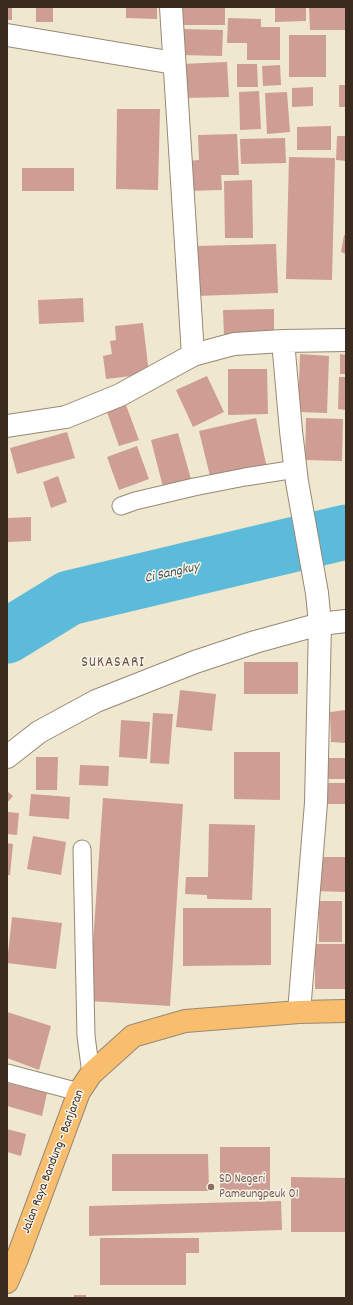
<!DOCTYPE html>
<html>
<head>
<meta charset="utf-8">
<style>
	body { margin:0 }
	#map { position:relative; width:353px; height:1305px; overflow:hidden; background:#f0e7cf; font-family:Dekko,sans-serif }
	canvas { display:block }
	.frame { position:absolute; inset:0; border:8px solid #3b2a1e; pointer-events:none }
</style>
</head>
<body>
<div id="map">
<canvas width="353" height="1305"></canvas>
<div class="frame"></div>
</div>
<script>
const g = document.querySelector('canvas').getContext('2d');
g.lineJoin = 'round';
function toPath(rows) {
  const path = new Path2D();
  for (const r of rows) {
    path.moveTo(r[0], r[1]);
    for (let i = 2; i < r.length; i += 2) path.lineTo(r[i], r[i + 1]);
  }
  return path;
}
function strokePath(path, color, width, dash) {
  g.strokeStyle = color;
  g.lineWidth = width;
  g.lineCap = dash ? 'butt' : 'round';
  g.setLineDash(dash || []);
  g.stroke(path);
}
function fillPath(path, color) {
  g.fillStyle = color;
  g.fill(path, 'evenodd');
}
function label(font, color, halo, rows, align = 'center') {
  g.font = font + ' Dekko,sans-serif';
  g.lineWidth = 3;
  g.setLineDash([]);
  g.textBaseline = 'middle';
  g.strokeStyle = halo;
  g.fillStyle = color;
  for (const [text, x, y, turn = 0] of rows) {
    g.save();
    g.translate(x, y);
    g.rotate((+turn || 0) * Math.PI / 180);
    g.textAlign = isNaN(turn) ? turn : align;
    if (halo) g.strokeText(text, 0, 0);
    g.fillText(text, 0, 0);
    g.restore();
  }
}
strokePath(toPath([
	[7,636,69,598,346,532]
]), '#5cbbda', 55);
fillPath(toPath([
	[7,7,12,7,12,20,7,20],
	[36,7,53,7,53,22,36,22],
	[126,7,157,7,157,19,126,18],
	[179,7,225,7,225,25,179,25],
	[275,7,306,7,306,21,275,22],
	[309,7,346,7,346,30,310,30],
	[228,18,261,19,261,27,280,27,280,60,247,60,247,43,227,43],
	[182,29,223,30,222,56,181,55],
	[289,35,326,35,326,77,289,77],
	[227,62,229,97,182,98,181,64],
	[237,64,257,64,258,87,237,87],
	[280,65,281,85,263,86,262,66],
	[339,85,346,85,346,107,339,107],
	[313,87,313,106,292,107,292,88],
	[259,91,261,129,240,130,239,92],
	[287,92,290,132,267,134,265,93],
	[117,109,160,109,158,190,116,189],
	[331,126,331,150,297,150,297,127],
	[237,134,239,175,221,175,222,190,187,191,186,161,199,160,198,135],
	[337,136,346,136,346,161,336,160],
	[285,138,286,163,241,164,240,139],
	[289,157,335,158,332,280,286,279],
	[22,168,74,168,74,191,22,191],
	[252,180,253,238,225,238,224,181],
	[344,235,346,236,346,254,341,252],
	[276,244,278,293,197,296,195,246],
	[83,298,84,322,39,324,38,300],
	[274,309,274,336,224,336,223,310],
	[143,323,149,374,106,379,103,356,112,354,110,341,116,340,115,326],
	[300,354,329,356,327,413,298,412],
	[340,354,346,355,346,374,340,374],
	[228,369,267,369,268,414,228,415],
	[207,376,224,412,193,427,176,390],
	[339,377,346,377,346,410,338,409],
	[126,405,139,440,119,446,107,412],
	[256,418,267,468,211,480,199,431],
	[306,418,343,419,342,461,305,460],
	[67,432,75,458,17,474,10,448],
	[178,433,191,479,163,487,151,440],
	[137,446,149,479,119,490,107,457],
	[58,476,67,502,51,508,43,482],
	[31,517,31,541,7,542,7,518],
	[244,662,298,662,298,694,244,694],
	[180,690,216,694,212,731,176,727],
	[346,710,346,743,331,742,330,712],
	[153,713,173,714,169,764,150,763],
	[121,720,150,722,147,759,119,757],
	[234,752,280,752,280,800,234,799],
	[36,757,58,757,57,790,36,790],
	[324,758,346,758,346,779,324,779],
	[80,765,109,766,108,786,79,785],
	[325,783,346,783,346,804,325,804],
	[7,791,13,796,7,803],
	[31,794,70,797,69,819,29,816],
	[103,798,183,804,170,1006,89,1001],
	[7,812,19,813,17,835,7,834],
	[209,824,255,825,252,900,207,899,207,895,185,894,186,877,208,877],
	[33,836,66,842,61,875,27,869],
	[7,843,13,844,10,875,7,875],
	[316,857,346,857,346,892,315,891],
	[319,901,342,901,342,942,319,942],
	[183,908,271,908,271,965,183,966],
	[12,917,62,923,56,969,7,963],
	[315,944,346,944,346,989,315,989],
	[7,1012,51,1026,39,1070,7,1058],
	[7,1083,47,1093,42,1116,7,1106],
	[7,1129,26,1134,21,1156,7,1152],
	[220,1147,270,1147,270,1191,220,1191],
	[112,1154,208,1154,209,1191,112,1191],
	[291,1177,346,1178,346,1232,291,1232],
	[281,1201,282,1230,89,1236,89,1206],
	[100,1238,199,1238,199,1253,186,1253,186,1285,100,1285],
	[74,1295,86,1295,86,1298,74,1298]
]), '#ce9d94');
const service = toPath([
	[121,506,135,501,194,487,245,477,296,469],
	[82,849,86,1036,91,1074],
	[7,1073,79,1092]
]);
const minor = toPath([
	[171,7,193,355],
	[7,35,174,63],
	[7,757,39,732,96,701,195,662,255,642,320,624,346,621]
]);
const tertiary = toPath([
	[283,341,291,431,297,482,317,593,320,624,316,803,299,1012],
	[7,426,66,417,120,395,193,355,234,344,283,341,346,340]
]);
const primary = toPath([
	[7,1282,17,1259,79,1092,91,1074,133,1036,185,1021,299,1012,346,1011]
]);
strokePath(service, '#968876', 19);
strokePath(minor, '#968876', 24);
strokePath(tertiary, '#968876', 24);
strokePath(primary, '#968876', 24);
strokePath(service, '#fff', 17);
strokePath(minor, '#fff', 22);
strokePath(tertiary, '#fff', 22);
strokePath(primary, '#f9be6d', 22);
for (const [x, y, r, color] of [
	[211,1187,4,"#8d6e63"]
]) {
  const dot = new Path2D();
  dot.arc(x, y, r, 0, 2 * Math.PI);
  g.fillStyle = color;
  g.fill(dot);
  strokePath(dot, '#f7f3e8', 1.5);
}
label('13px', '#3b2a1e', '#f7f3e8', [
	["Jalan Raya Bandung - Banjaran",54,1162,-69]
]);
label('13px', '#785e54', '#f7f3e8', [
	["SD Negeri",219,1180],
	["Pameungpeuk 01",219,1195]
], 'left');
label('italic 14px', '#455656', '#f7f3e8', [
	["Ci Sangkuy",172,574,-13]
]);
g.letterSpacing = '1px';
label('15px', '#6e5247', '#f7f3e8', [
	["SUKASARI",113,664]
]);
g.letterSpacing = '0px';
</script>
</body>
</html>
